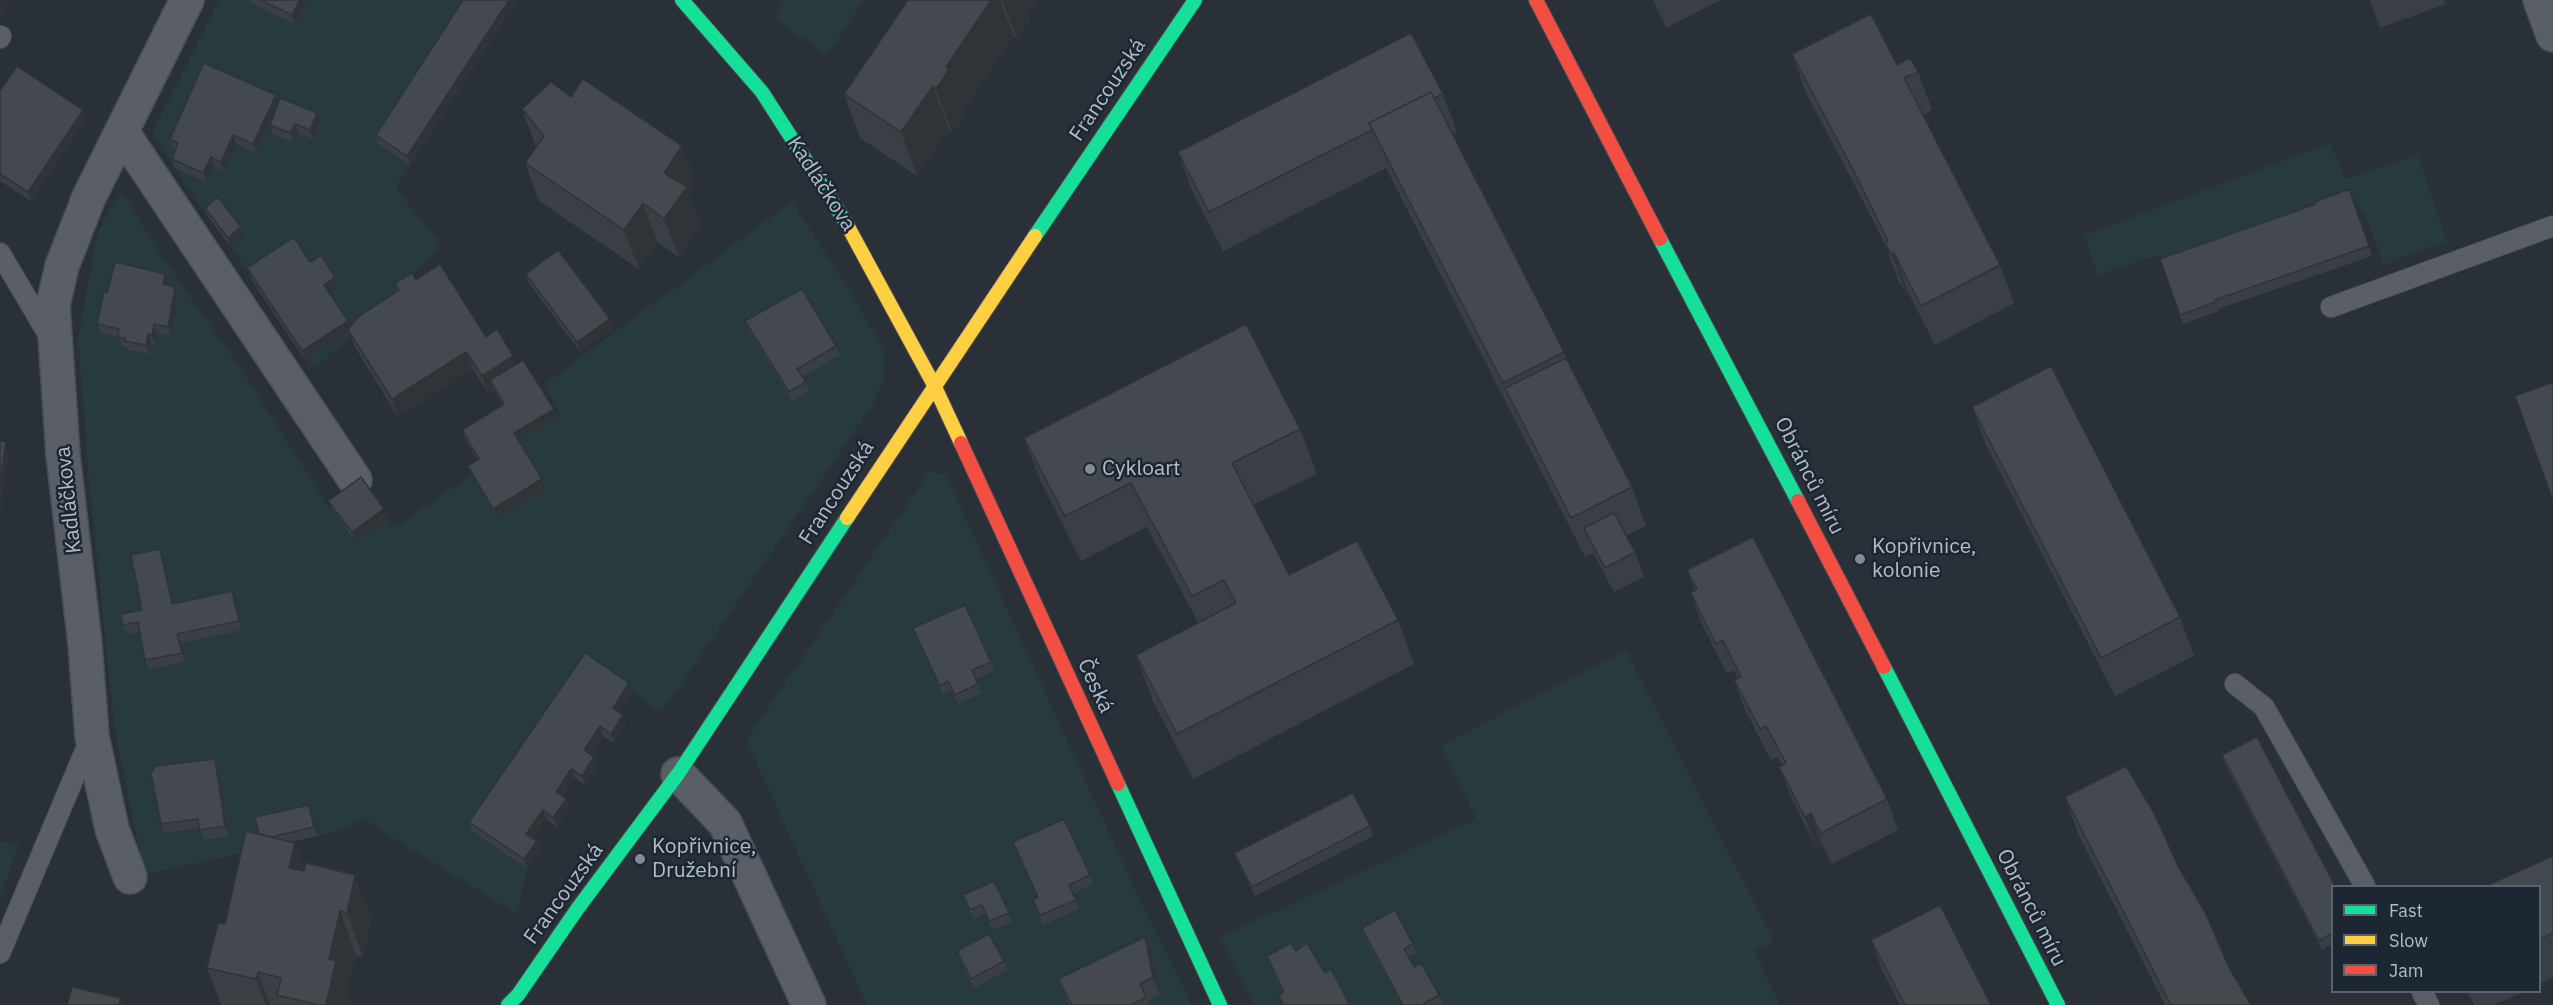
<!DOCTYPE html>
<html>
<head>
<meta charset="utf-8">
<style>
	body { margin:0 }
	#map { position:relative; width:2553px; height:1005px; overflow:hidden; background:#2a3038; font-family:"IBM Plex Sans",sans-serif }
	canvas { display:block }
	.legend { position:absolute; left:2331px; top:885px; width:210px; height:108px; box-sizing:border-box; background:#1d2633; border:2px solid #59626f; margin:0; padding:8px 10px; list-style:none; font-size:18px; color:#b4bcc9 }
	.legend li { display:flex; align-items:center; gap:12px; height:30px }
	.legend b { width:30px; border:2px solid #59626f }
</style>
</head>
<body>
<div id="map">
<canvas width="2553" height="1005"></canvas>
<ul class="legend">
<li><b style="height:8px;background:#16e098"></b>Fast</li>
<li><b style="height:8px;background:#ffcf43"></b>Slow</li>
<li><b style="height:8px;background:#f24e42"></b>Jam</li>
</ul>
</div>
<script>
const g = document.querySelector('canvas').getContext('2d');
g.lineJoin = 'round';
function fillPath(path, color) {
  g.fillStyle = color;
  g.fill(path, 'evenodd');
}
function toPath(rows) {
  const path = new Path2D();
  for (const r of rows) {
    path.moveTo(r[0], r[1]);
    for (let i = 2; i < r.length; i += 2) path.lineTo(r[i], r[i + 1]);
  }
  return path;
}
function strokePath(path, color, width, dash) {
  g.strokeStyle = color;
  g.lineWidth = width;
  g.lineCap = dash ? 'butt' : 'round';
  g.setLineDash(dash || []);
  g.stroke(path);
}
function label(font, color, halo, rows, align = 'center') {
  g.font = font + ' "IBM Plex Sans",sans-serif';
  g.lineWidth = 5;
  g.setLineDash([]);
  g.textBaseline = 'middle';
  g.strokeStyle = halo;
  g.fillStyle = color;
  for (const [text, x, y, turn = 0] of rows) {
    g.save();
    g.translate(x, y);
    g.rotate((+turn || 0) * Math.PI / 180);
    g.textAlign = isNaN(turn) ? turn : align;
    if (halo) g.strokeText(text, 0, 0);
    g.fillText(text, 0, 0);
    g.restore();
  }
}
fillPath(toPath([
	[219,0,472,0,379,144,410,165,396,188,441,245,357,330,314,369,307,359,305,360,231,247,208,217,152,133],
	[785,0,864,0,827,55,773,18],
	[2331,143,2345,179,2418,155,2447,241,2383,265,2368,221,2352,198,2163,268,2157,255,2098,275,2084,235],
	[120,195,126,198,162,256,241,369,331,510,355,541,387,518,394,528,472,475,497,518,517,442,561,416,544,384,792,202,842,278,885,352,884,378,874,403,662,712,588,663,473,831,527,869,519,909,515,913,363,819,335,832,144,875,115,731,89,480,78,339,97,236,108,210],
	[930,471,946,475,1140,900,1192,1005,867,1005,857,984,746,740],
	[1626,650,1774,941,1755,951,1780,1005,1254,1005,1220,937,1476,819,1441,745],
	[0,842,19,844,0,896]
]), '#273a3e');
const lane = toPath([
	[0,38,1,36],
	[0,253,51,339],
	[2331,307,2553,226],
	[2235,684,2264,707,2365,886],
	[0,953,91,737],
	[2422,992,2429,1005]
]);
const street = toPath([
	[2540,0,2553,35],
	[122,132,355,480],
	[678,774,725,823,809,1005],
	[130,877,112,829,92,736,85,644,63,455,53,305,62,266,89,197,187,0]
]);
const fast = toPath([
	[682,0,762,92,846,223],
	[1035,236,1195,0],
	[1660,239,1798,501],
	[1884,667,2058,1005],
	[1118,784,1220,1005],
	[508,1005,518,995,578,908,678,774,847,518]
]);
const slow = toPath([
	[846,223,934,385,961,443],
	[847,518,1035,236]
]);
const jam = toPath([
	[1536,0,1660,239],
	[961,443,1118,784],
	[1798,501,1884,667]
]);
strokePath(lane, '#484c53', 22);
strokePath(street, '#484c53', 36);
strokePath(fast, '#484c53', 16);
strokePath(slow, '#484c53', 16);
strokePath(jam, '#484c53', 16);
strokePath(lane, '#5a5e66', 20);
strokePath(street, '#5a5e66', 33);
strokePath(fast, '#16e098', 14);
strokePath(slow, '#ffcf43', 14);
strokePath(jam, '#f24e42', 14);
fillPath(toPath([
	[250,0,307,0,295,24,251,3],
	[463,0,518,0,410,165,379,144,376,135],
	[908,0,1038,0,1028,15,1030,20,1017,39,1013,36,964,109,965,114,959,124,952,133,949,130,917,176,860,138,844,94],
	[1653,0,1721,0,1666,28],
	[2370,0,2444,0,2446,4,2380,28],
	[1792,54,1897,65,1918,72,1932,110,1923,115,2000,265,2014,303,1935,345,1908,292,1906,294,1899,282,1888,252,1872,218,1806,93],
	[0,91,86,119,31,201,0,181],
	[1443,94,1457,132,1453,135,1632,487,1646,526,1626,536,1635,552,1644,577,1614,592,1593,553,1585,557,1386,168,1223,251,1192,191,1178,152],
	[276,95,279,103,317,113,320,123,313,139,298,133,294,142,273,134,270,125,275,113,256,153,236,144,224,171,214,166,206,182,175,168,172,159,176,150,173,149,170,139],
	[571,97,696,184,689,195,701,226,679,257,657,242,639,269,539,201,525,163,536,147,522,109],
	[2349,189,2372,256,2218,309,2219,311,2183,324,2160,259,2316,204],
	[205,208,245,236,231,247,208,217],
	[310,262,335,277,338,286,329,293,350,327,398,291,395,283,416,280,486,337,516,364,554,409,557,418,519,441,542,479,546,488,497,518,472,475,468,466,477,460,465,439,462,430,503,405,494,390,488,393,473,369,398,417,355,347,349,331,305,360,250,277,247,268],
	[165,274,168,283,168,285,179,296,171,336,157,333,155,345,151,343,149,354,128,350,127,347,122,346,118,337,101,333,97,324,107,293],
	[526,274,610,319,613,328,580,352,529,283],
	[745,321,836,346,840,355,802,377,806,382,809,391,792,401,749,330],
	[1972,407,2180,617,2194,656,2115,696,1986,445],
	[1300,429,1317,474,1253,505,1289,575,1398,620,1414,664,1193,779,1152,699,1136,655,1198,622,1147,527,1081,561,1041,482,1024,438],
	[328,501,387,518,355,541,332,510],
	[160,549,164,558,173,603,232,591,236,600,242,630,181,643,185,662,149,669,145,660,139,632,126,634,123,625,142,610],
	[1687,570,1887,799,1898,830,1832,864,1822,844,1816,848,1791,797,1779,767,1782,765,1778,757,1771,760,1745,710,1734,680,1738,678,1734,670,1727,674,1702,624,1691,593,1695,591],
	[913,628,991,662,994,671,976,679,981,693,958,704,951,690,943,695],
	[629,683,633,692,619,712,623,715,626,724,614,743,603,736,591,754,598,766,585,785,575,778,562,796,566,799,569,808,557,827,546,819,533,838,537,841,540,850,527,869,472,831,469,822],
	[2222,755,2332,886,2332,944,2322,950,2225,764],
	[219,768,229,836,204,840,200,828,164,833,161,824],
	[2065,797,2178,866,2228,966,2251,1005,2165,1005,2079,836],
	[312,814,318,836,292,842,295,843,305,870,372,920,363,957,356,956,347,993,352,1005,221,1005,207,968,259,834],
	[1370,826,1373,836,1255,896,1238,862,1234,853],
	[1013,842,1090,875,1093,884,1073,894,1079,909,1043,925,1033,900,1038,898],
	[2553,856,2553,978,2540,984,2540,886],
	[963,895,1009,913,1012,922,992,930,985,914,973,919],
	[1362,928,1413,944,1416,953,1409,957,1414,967,1439,995,1443,1004,1441,1005,1402,1005,1365,937],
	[1145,937,1152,954,1160,995,1147,1001,1149,1005,1069,1005,1065,996,1058,979],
	[1871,940,1991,1005,1900,1005,1882,970],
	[957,951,1004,961,1007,970,974,988,960,960],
	[1296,951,1325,973,1350,1005,1283,1005,1279,996,1283,993,1267,956],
	[2468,992,2523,992,2494,1005,2474,1005]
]), '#3a3f45');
fillPath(toPath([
	[2,0,11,0,0,16,0,2],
	[300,0,307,0,295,24,292,15],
	[509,0,518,0,410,165,407,156],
	[991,0,1000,0,1013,36,964,109,965,114,952,133,936,89,946,67],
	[1002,0,1038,0,1028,15,1030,20,1017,39],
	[933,86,949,130,917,176,901,132],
	[276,95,279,104,256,153,253,144],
	[83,110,86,119,31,201,28,192],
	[317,113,320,123,313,139,310,130],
	[295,124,298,133,294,142,290,133],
	[233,135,236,144,224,171,221,162],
	[682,146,696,184,689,195,701,226,679,257,664,219,664,173],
	[211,157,214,166,206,182,203,173],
	[643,203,657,242,639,269,624,230],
	[241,227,245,236,231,247,228,238],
	[1894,253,1908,292,1906,294,1892,255],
	[165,274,168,283,166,293,163,284],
	[335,277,338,286,328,294,324,285],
	[175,287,179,296,171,336,168,327],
	[610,319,613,328,580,352,577,342],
	[348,321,351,330,305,360,302,351],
	[154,324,157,333,155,345,152,336],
	[148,334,151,343,149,354,146,345],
	[466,352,473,369,398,417,392,399],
	[513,356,520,373,490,380,494,390,488,393,482,376],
	[554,409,557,418,517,442,514,433],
	[6,442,10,451,0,513,0,483],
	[542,479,546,488,497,518,493,509],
	[384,509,387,518,355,541,352,532],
	[160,549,164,558,175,613,172,604],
	[232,591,236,600,242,630,239,621],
	[177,634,181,643,185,662,182,653],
	[629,683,633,692,616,717,613,708],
	[623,715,626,724,614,743,611,734],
	[600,726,603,736,588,759,584,750],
	[594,757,598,766,585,785,582,776],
	[215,759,219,768,229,836,225,826],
	[571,769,575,778,559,801,556,792],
	[566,799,569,808,557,827,553,818],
	[309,805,312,814,318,836,314,827],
	[543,810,546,819,530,843,526,834],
	[1811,813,1822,844,1816,848,1805,817],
	[537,841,540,850,527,869,524,859],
	[295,843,311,887,289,868],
	[355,875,372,920,363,957,347,913],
	[340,911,356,956,347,993,352,1005,326,1005,329,959],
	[1145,937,1152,954,1160,995,1153,977],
	[258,972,270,1005,266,1005,256,979],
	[121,998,123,1005,119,1005]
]), '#303338');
const building = toPath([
	[261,0,300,0,292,15,261,0],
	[463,0,509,0,407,156,376,135,463,0],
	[908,0,991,0,946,67,949,70,943,79,936,89,933,86,901,132,844,94,908,0],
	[1871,14,1897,65,1910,58,1918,72,1904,78,2000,265,1921,306,1894,253,1892,255,1885,243,1888,241,1858,179,1792,54,1871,14],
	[1411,33,1443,94,1434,98,1431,92,1369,123,1372,130,1209,212,1178,152,1411,33],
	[204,63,276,95,253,144,233,135,221,162,211,157,203,173,172,159,178,143,170,139,204,63],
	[17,66,83,110,28,192,0,174,0,91,17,66],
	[583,79,682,146,664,173,687,187,664,219,643,203,624,230,525,163,544,136,522,109,551,82,571,97,583,79],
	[1431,92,1564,352,1503,383,1369,123,1431,92],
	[280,98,317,113,310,130,295,124,290,133,270,125,280,98],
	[2349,189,2369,246,2215,300,2216,302,2180,315,2160,259,2316,204,2315,202,2349,189],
	[218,197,241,227,228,238,205,208,218,197],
	[294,237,310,262,321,255,335,277,324,285,348,321,302,351,247,268,294,237],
	[558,250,610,319,577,342,526,274,558,250],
	[115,262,165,274,163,284,175,287,168,327,154,324,152,336,148,334,146,345,125,341,125,338,118,337,119,329,97,324,104,292,107,293,115,262],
	[440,264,486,337,497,329,513,356,482,376,466,352,392,399,348,330,358,317,399,290,395,283,412,273,416,280,440,264],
	[802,289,836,346,797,369,806,382,789,392,745,321,802,289],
	[1246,324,1300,429,1232,463,1289,575,1357,541,1398,620,1177,734,1136,655,1236,603,1224,580,1192,596,1131,483,1065,516,1024,438,1246,324],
	[1566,358,1632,487,1571,518,1505,388,1566,358],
	[523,360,554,409,514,433,542,479,493,509,468,466,479,459,462,430,504,404,490,380,523,360],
	[2051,366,2180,617,2101,658,1972,407,2051,366],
	[2553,382,2553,501,2515,396,2553,382],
	[0,441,6,442,0,483,0,441],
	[361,477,384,509,352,532,328,501,361,477],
	[1614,513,1635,552,1605,568,1584,528,1614,513],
	[1753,537,1887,799,1821,833,1811,813,1805,817,1779,767,1786,763,1766,726,1760,729,1734,680,1741,677,1723,640,1716,644,1691,593,1697,589,1687,570,1753,537],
	[160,549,172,604,232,591,239,621,177,634,182,653,145,660,138,622,123,625,121,614,142,610,131,555,160,549],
	[965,605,991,662,972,670,978,684,955,695,948,681,940,686,913,628,965,605],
	[585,653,629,683,613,708,623,715,611,734,600,726,584,750,594,757,582,776,571,769,556,792,566,799,553,818,543,810,526,834,537,841,524,859,469,822,585,653],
	[2257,737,2335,886,2332,886,2332,933,2319,941,2222,755,2257,737],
	[215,759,225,826,200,830,198,819,161,824,151,773,156,766,215,759],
	[2126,766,2155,815,2178,866,2206,914,2228,966,2251,1005,2171,1005,2065,797,2126,766],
	[1353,793,1370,826,1252,887,1234,853,1353,793],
	[309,805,314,827,271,837,259,834,255,817,309,805],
	[1064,819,1090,875,1069,885,1076,900,1040,915,1033,900,1038,897,1013,842,1064,819],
	[246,831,295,843,289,868,304,871,306,863,355,875,347,913,340,911,329,959,336,961,326,1005,319,1005,277,995,281,978,258,972,256,979,207,968,218,923,225,924,246,831],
	[2553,856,2553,933,2540,939,2540,886,2486,886,2553,856],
	[994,881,1009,913,989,921,982,905,970,910,963,895,994,881],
	[1940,905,1991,1005,1905,1005,1871,940,1940,905],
	[1395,910,1413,944,1404,949,1414,967,1421,963,1439,995,1422,1005,1403,1005,1362,928,1395,910],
	[989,934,1004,961,971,979,957,951,989,934],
	[1145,937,1153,977,1140,984,1146,997,1131,1005,1072,1005,1058,979,1145,937],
	[1291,943,1296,951,1307,943,1325,973,1331,969,1350,1005,1284,1005,1279,996,1284,992,1267,956,1291,943],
	[72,987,121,998,119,1005,67,1005,72,987]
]);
fillPath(building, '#444950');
strokePath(building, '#303338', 1.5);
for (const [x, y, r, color] of [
	[1090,469,6,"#848b96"],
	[1860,559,6,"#848b96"],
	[640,859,6,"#848b96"]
]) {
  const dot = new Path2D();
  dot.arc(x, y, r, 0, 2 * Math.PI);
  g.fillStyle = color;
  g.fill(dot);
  strokePath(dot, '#1d2633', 2);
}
label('21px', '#b4bcc9', '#1d2633', [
	["Francouzská",1108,90,-56],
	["Kadláčkova",821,184,57],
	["Obránců míru",1809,476,63],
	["Francouzská",837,493,-57],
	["Kadláčkova",69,500,-96],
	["Česká",1095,686,65],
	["Francouzská",564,894,-54],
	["Obránců míru",2031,908,63]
]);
label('21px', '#b4bcc9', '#1d2633', [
	["Cykloart",1102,469],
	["Kopřivnice,",1872,547],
	["kolonie",1872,571],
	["Kopřivnice,",652,847],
	["Družební",652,871]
], 'left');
</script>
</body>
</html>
